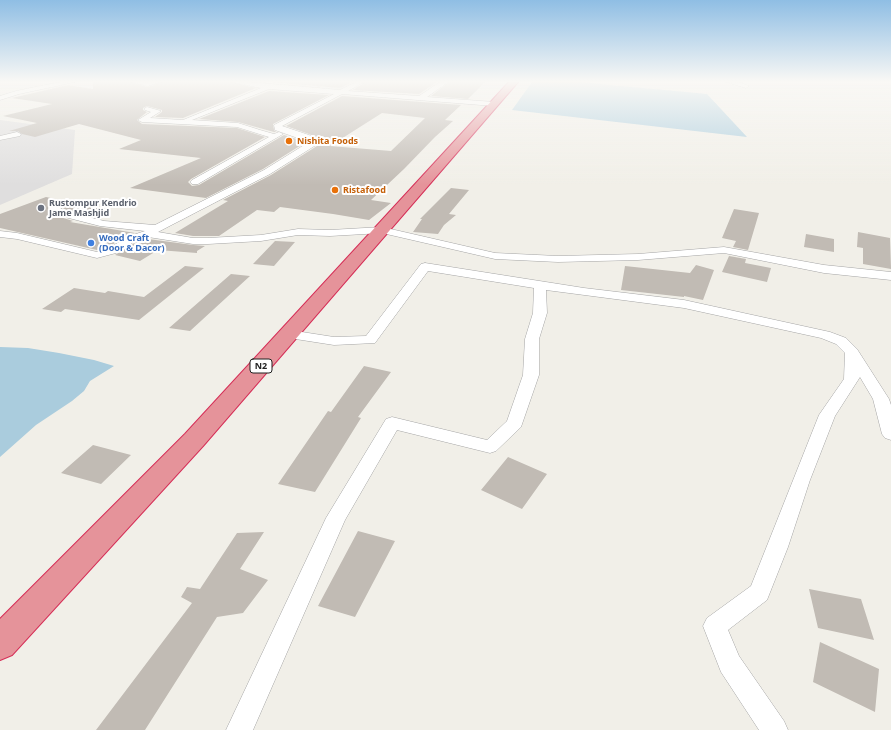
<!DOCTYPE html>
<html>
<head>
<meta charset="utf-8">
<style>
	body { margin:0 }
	canvas { display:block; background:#f1efe8 }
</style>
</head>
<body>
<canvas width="891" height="730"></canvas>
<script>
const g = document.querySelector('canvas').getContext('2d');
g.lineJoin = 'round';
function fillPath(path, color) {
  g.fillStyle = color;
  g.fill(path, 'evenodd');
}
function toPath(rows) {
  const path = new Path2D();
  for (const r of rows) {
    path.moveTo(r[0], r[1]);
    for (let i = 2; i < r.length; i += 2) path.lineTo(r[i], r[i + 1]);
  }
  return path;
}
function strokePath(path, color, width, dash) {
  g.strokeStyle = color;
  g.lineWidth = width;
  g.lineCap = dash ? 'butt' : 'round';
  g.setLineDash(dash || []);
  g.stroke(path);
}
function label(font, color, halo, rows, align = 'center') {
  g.font = font + ' "Noto Sans",sans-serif';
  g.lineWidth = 4;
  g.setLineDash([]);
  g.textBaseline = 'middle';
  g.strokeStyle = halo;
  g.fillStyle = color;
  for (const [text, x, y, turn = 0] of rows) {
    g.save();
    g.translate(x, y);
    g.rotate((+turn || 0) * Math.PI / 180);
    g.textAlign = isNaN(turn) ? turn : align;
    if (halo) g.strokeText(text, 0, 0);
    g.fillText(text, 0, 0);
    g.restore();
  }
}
fillPath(toPath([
	[0,120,75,130,72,174,0,205]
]), '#dfdede');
fillPath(toPath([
	[532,82,580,82,707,94,747,137,512,110],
	[0,347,28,348,59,353,94,360,114,366,90,381,84,391,72,401,36,425,0,457]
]), '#acd');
fillPath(toPath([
	[93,82,130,82,148,87,162,82,231,82,256,88,183,118,155,117,162,112,162,110,147,106,143,108,143,110,147,112,137,120,142,124,237,128,265,137,191,179,188,182,192,186,199,185,284,135,306,142,263,169,206,198,130,188,201,158,119,149,141,140,79,124,35,137,22,134,18,131,9,131,37,123,3,116,52,104,12,98,68,85,93,89],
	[272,82,352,82,340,88],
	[365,82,437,82,419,94,353,90],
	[449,82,485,82,468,99,431,96],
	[269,91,329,95,273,124,274,130,276,132,274,132,238,122,199,119],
	[342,96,461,105,445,120,453,121,435,137,404,169,371,200,391,203,369,220,333,214,280,207,274,212,257,210,219,236,193,236,175,233,228,201,223,200,271,175,317,146,317,138,309,134,286,126],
	[382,113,425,118,391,151,330,146],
	[451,188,469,190,449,214,456,215,444,225,438,234,413,232,422,219,420,219],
	[46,197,101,209,87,215,66,210,57,204,48,205,48,211,57,216,73,221,70,222,135,233,126,236,107,248,97,250,0,228,0,214],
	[734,209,759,213,748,250,733,247,736,241,722,238],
	[858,232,890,238,891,269,863,264,863,248,857,247],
	[806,234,834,239,834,252,804,247],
	[148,239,193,245,205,246,197,251,197,253,158,250,140,261,115,255,136,242],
	[275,241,295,242,274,266,253,264],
	[729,256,746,259,745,263,771,268,767,282,722,272],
	[696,265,714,270,703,300,684,296,684,297,621,290,625,266,690,273],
	[185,266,204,268,139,320,65,309,61,312,42,309,74,288,105,293,108,291,144,297],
	[231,274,250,276,190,331,169,328],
	[364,366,391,372,358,417,361,418,315,492,278,484,328,411,331,412],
	[93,445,131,455,101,484,61,473],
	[508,457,547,474,522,509,481,490],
	[358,531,395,541,355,617,318,606],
	[264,532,240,569,268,580,243,613,217,617,145,730,96,730,192,603,181,597,187,587,200,589,237,533],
	[809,589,861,599,874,640,818,628],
	[820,642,879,669,875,712,813,682]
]), '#c1bbb4');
const street = toPath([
	[60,82,75,82,19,94,0,100,0,96,16,91,60,82],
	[131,82,161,82,148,86,131,82],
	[232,82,250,82,340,90,356,82,364,82,348,91,419,96,440,82,448,82,427,97,494,102,497,104,494,106,342,94,282,126,309,135,316,139,316,145,270,174,158,232,193,238,208,238,261,235,298,229,330,230,382,227,495,253,558,256,638,254,724,247,824,265,891,272,891,280,824,273,724,253,638,260,558,262,495,259,382,233,330,236,298,235,261,241,208,244,193,244,148,237,135,241,116,253,97,258,17,239,0,237,0,231,17,233,97,252,108,249,127,237,145,231,100,226,57,215,49,210,48,208,49,206,57,206,65,211,104,221,155,225,264,170,309,142,275,130,274,125,334,94,269,89,192,120,238,123,260,130,274,134,279,132,283,134,198,184,192,184,190,182,192,180,269,137,237,127,142,122,138,120,151,112,145,110,144,109,147,107,161,111,150,118,183,120,261,88,232,82],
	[726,82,739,82,749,86,746,88,726,82],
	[17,132,21,134,20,136,0,140,0,136,17,132],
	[425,263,584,288,684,300,830,332,846,338,857,349,889,399,891,405,891,440,885,438,882,434,873,399,860,377,835,416,810,480,788,547,767,600,728,630,739,656,784,721,788,730,759,730,721,672,703,626,707,618,751,586,819,415,844,379,845,353,836,344,821,338,684,308,546,290,547,313,539,339,539,375,521,427,496,451,490,453,397,430,345,520,253,730,226,730,326,518,386,419,392,417,487,440,507,421,523,375,525,339,533,313,534,288,428,271,375,343,334,345,289,338,284,337,282,334,284,331,289,330,334,337,366,336,421,264,425,263]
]);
const highway = toPath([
	[509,82,518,82,203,446,12,655,0,660,0,619,185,434,509,82]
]);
strokePath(street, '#a5a5a5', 1);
strokePath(highway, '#d62e57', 2);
fillPath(street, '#fff');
fillPath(highway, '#e5939a');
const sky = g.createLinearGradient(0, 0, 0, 185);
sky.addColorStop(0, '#8fbee4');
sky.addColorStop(0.44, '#f9f8f5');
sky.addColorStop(1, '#f9f8f500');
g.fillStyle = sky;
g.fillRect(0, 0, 891, 185);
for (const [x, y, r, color] of [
	[289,141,4,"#e8710a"],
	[335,190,4,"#e8710a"],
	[41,208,4,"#6b7280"],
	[91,243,4,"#3f7fe0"]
]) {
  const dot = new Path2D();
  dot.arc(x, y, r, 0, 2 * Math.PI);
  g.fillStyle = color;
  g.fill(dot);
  strokePath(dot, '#fff', 1.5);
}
label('bold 9px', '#c56008', '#fff', [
	["Nishita Foods",297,141],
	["Ristafood",343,190]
], 'left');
label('bold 9px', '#5b616d', '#fff', [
	["Rustompur Kendrio",49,203],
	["Jame Mashjid",49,213]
], 'left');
label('bold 9px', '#366cbe', '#fff', [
	["Wood Craft",99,238],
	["(Door & Dacor)",99,248]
], 'left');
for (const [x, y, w] of [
	[261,366,22]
]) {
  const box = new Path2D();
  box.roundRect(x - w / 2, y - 7, w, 14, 3);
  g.fillStyle = '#fff';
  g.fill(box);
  strokePath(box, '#212121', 1);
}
label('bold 9px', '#212121', null, [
	["N2",261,366]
]);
</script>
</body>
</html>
